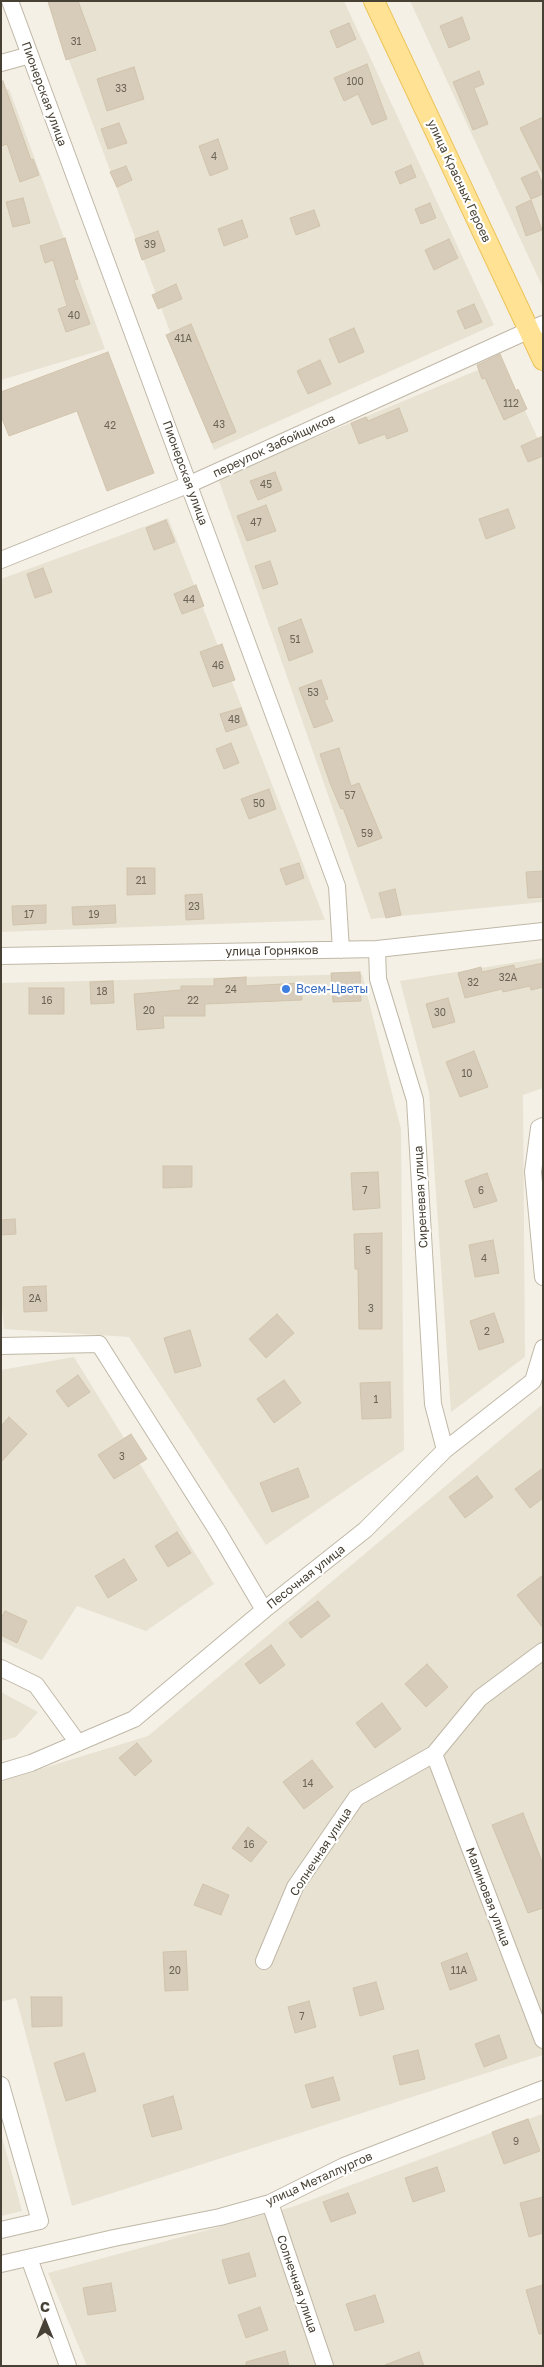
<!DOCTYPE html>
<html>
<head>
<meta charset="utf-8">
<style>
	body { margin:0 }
	#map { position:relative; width:544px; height:2367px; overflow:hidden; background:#f4f0e5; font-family:"Golos Text",sans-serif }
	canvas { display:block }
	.frame { position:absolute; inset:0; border:2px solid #474034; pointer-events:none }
	.north { position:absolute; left:20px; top:2297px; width:50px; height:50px; -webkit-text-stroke:4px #fff; paint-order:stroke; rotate:0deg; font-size:14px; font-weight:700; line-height:20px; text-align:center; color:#474034 }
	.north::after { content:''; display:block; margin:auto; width:18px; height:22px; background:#474034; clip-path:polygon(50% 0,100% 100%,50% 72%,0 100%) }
</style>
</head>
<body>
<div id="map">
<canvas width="544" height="2367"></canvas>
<div class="frame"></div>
<div class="north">С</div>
</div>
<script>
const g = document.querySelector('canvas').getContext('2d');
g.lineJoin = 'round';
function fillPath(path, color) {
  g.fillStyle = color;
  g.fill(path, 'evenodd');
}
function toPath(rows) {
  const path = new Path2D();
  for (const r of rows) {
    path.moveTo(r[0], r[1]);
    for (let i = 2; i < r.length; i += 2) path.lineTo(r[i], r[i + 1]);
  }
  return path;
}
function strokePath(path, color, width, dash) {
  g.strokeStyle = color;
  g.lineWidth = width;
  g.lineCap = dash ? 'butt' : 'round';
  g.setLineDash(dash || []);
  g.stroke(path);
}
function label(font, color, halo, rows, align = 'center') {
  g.font = font + ' "Golos Text",sans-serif';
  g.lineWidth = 4.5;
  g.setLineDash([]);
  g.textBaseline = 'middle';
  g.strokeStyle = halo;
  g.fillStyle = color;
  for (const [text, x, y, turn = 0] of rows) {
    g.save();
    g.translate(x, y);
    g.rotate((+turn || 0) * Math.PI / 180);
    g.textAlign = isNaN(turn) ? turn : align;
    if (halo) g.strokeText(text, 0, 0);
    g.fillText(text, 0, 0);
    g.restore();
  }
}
fillPath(toPath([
	[47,1,344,1,494,325,214,450],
	[410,1,543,1,543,288],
	[9,89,105,349,1,380,1,90],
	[502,360,543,450,543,902,371,919,218,478],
	[168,518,325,920,1,932,1,579],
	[543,958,543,1088,523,1095,525,1357,451,1412,429,1092,400,981],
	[362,974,401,1129,404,1450,266,1545,129,1337,4,1329,1,1296,1,983],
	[74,1357,214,1584,146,1631,77,1606,42,1660,1,1641,1,1370],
	[543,1404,543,2055,72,2206,16,1998,1,2002,1,1781,148,1736],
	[1,1692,38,1712,16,1737,1,1741],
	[542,2114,543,2366,87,2366,48,2273,292,2207],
	[1,2133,22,2211,1,2216]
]), '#e8e2d3');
const building = toPath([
	[48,1,78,1,96,50,66,60,48,1],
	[462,17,470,39,449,48,440,26,462,17],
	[349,23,356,39,337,48,330,31,349,23],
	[367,64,387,119,372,125,358,94,344,101,334,78,367,64],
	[134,67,144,99,107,111,97,79,134,67],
	[479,71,484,84,474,88,488,124,473,130,453,82,479,71],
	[3,81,31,160,33,159,39,175,20,182,7,144,1,146,1,82,3,81],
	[543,117,543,174,520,128,543,117],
	[119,123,127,143,108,149,101,129,119,123],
	[218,139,228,169,210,176,199,146,218,139],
	[411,165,416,177,400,184,395,172,411,165],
	[126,166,132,180,117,187,110,172,126,166],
	[537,171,543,185,543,194,531,199,521,178,537,171],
	[23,198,30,223,13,227,6,202,23,198],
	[531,200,542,230,526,236,516,207,531,200],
	[430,203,436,218,421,224,415,209,430,203],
	[314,210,320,226,296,235,290,218,314,210],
	[242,220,248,237,224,246,218,229,242,220],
	[158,231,165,251,142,260,135,239,158,231],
	[65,238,78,279,74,280,90,324,66,332,58,309,67,306,53,260,45,263,40,246,65,238],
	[449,239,458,258,434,270,425,250,449,239],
	[176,284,182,299,158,309,152,295,176,284],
	[474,304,482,322,465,329,457,311,474,304],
	[191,324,236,432,212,443,166,335,191,324],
	[354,328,364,352,339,363,329,339,354,328],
	[108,352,154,473,107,491,77,411,9,436,1,416,1,392,108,352],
	[500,354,516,391,518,389,527,409,504,420,485,378,482,379,477,365,500,354],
	[320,360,331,384,308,394,297,371,320,360],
	[399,408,408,431,387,439,385,434,359,444,351,423,366,417,368,421,399,408],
	[543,436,543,456,528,462,521,446,543,436],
	[275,472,282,490,258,500,250,481,275,472],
	[266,505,276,531,247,541,237,516,266,505],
	[508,509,515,528,486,539,479,519,508,509],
	[166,520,175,542,154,550,146,528,166,520],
	[270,561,278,584,263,589,255,566,270,561],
	[43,568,52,592,35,598,27,574,43,568],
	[196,585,204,606,182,614,174,594,196,585],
	[301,619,313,652,289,661,278,628,301,619],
	[222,644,235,680,213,687,200,652,222,644],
	[321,680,328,699,324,700,333,721,314,728,299,688,321,680],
	[241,708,247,725,226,732,220,714,241,708],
	[231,743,239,763,224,769,216,749,231,743],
	[339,748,351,786,359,783,382,838,358,847,343,808,341,809,330,783,320,754,339,748],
	[269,789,276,809,249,819,241,799,269,789],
	[299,863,304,878,286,885,280,869,299,863],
	[127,868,155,868,155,894,127,895,127,868],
	[543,871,543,897,528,898,526,872,543,871],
	[395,889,401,915,386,918,379,893,395,889],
	[202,894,204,919,186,920,185,895,202,894],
	[46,905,46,923,13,925,12,906,46,905],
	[115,905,116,923,73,925,72,907,115,905],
	[543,963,543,987,531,990,530,986,503,992,502,989,465,998,458,973,481,967,482,972,514,965,515,969,543,963],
	[360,972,361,1001,333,1002,331,973,360,972],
	[246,977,246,986,301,983,302,1000,205,1004,205,1016,163,1016,164,1028,137,1030,134,994,181,990,181,986,214,986,214,979,246,977],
	[113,981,114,1003,91,1004,90,982,113,981],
	[29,988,64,988,64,1014,29,1014,29,988],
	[448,998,455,1022,433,1028,426,1004,448,998],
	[474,1051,488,1087,460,1097,446,1062,474,1051],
	[163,1166,192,1166,192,1187,163,1188,163,1166],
	[378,1172,380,1208,353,1210,351,1173,378,1172],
	[487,1173,497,1201,474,1208,465,1181,487,1173],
	[15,1219,16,1234,1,1235,1,1220,15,1219],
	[382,1233,382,1329,359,1329,358,1269,355,1269,354,1234,382,1233],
	[493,1240,499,1273,475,1277,469,1245,493,1240],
	[46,1286,47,1311,24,1312,23,1287,46,1286],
	[494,1313,504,1342,479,1350,470,1321,494,1313],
	[277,1314,294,1333,266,1358,249,1339,277,1314],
	[190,1330,201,1366,175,1373,164,1338,190,1330],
	[78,1375,90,1392,68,1407,56,1391,78,1375],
	[284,1380,301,1403,274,1423,257,1399,284,1380],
	[390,1382,391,1418,362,1419,360,1383,390,1382],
	[9,1417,27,1434,1,1462,1,1426,9,1417],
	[131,1434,147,1459,114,1479,98,1455,131,1434],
	[298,1468,309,1497,272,1512,260,1483,298,1468],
	[543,1468,543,1498,530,1508,515,1489,543,1468],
	[477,1476,493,1497,465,1518,449,1497,477,1476],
	[177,1532,191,1553,168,1567,155,1546,177,1532],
	[124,1559,137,1580,108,1598,95,1576,124,1559],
	[543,1575,543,1628,517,1595,543,1575],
	[318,1601,330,1616,301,1638,289,1623,318,1601],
	[5,1611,27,1621,17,1643,1,1635,1,1618,5,1611],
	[271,1645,285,1665,260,1684,245,1664,271,1645],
	[427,1664,448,1687,426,1707,405,1684,427,1664],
	[382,1703,401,1729,375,1748,356,1723,382,1703],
	[137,1743,152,1761,135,1776,119,1758,137,1743],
	[312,1760,333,1787,304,1809,283,1782,312,1760],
	[523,1813,543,1864,543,1908,528,1913,492,1825,523,1813],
	[248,1827,267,1842,251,1862,232,1848,248,1827],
	[203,1884,229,1895,221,1915,194,1905,203,1884],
	[186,1951,188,1990,165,1991,163,1952,186,1951],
	[467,1953,477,1980,450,1990,441,1963,467,1953],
	[376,1982,384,2009,360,2016,353,1988,376,1982],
	[31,1997,62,1997,62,2026,32,2027,31,1997],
	[309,2001,316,2027,295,2033,288,2007,309,2001],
	[499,2035,507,2058,484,2067,475,2044,499,2035],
	[418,2050,425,2079,400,2085,393,2056,418,2050],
	[84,2053,96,2091,66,2101,54,2063,84,2053],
	[333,2077,340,2100,312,2108,305,2085,333,2077],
	[173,2096,182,2129,152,2137,143,2105,173,2096],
	[528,2119,540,2151,504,2164,492,2132,528,2119],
	[437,2167,445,2191,413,2202,405,2178,437,2167],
	[348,2193,356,2213,331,2222,323,2202,348,2193],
	[543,2197,543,2233,529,2237,520,2203,543,2197],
	[249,2253,256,2276,229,2284,222,2260,249,2253],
	[111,2283,116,2311,88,2315,83,2288,111,2283],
	[543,2285,543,2334,539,2334,526,2290,543,2285],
	[375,2295,384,2322,355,2331,346,2304,375,2295],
	[260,2307,268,2330,246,2338,238,2315,260,2307],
	[285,2351,289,2366,246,2366,246,2362,285,2351],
	[419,2352,424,2366,385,2366,385,2365,419,2352]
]);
fillPath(building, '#d7ccba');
strokePath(building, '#d2c4ac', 1);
const minor = toPath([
	[10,1,337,886,341,950],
	[1,63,30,55],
	[1,560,190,484,543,324],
	[377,949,378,979,415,1100,433,1404,445,1450],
	[1,956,377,949,543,931],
	[543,1126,539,1128,533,1172,543,1277],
	[1,1346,99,1344,218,1532,264,1610],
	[1,1668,36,1685,78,1743],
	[434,1754,543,2040],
	[1,1772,31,1763,134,1719,264,1610,365,1530,445,1450,533,1381,543,1348],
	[264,1961,295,1887,356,1798,434,1754,480,1698,543,1651],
	[1,2085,40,2221,1,2230],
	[270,2203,325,2366],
	[29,2258,68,2366],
	[1,2264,114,2238,220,2217,270,2203,344,2166,543,2089]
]);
const major = toPath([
	[374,1,543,360]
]);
strokePath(minor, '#c0b8a7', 18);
strokePath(major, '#edc45a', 22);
strokePath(minor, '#fff', 16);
strokePath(major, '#ffe293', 20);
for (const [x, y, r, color] of [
	[286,989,5,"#3f7fe0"]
]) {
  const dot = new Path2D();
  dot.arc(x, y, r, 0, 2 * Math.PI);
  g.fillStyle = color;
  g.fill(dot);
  strokePath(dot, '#fff', 2);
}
label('10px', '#6b6356', null, [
	["31",76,42],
	["100",355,82],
	["33",121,89],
	["4",214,157],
	["39",150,245],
	["40",74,316],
	["41А",183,339],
	["112",511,404],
	["43",219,425],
	["42",110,426],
	["45",266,485],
	["47",256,523],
	["44",189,600],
	["51",295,640],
	["46",218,666],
	["53",313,693],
	["48",234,720],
	["57",350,796],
	["50",259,804],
	["59",367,834],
	["21",141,881],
	["23",194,907],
	["17",29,915],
	["19",94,915],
	["32А",508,978],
	["32",473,983],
	["24",231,990],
	["18",102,992],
	["16",47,1001],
	["22",193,1001],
	["20",149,1011],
	["30",440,1013],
	["10",467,1074],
	["7",365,1191],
	["6",481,1191],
	["5",368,1251],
	["4",484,1259],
	["2А",35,1299],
	["3",371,1309],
	["2",487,1332],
	["1",376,1400],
	["3",122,1457],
	["14",308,1784],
	["16",249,1845],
	["20",175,1971],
	["11А",459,1971],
	["7",302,2017],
	["9",516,2142]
]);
label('12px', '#474034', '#fff', [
	["Пионерская улица",44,94,70],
	["улица Красных Героев",459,181,65],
	["переулок Забойщиков",274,446,-25],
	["Пионерская улица",185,473,70],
	["улица Горняков",272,951,-1],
	["Сиреневая улица",421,1197,-93],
	["Песочная улица",306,1577,-38],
	["Солнечная улица",321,1852,-57],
	["Малиновая улица",488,1897,69],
	["улица Металлургов",319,2179,-24],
	["Солнечная улица",297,2284,71]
]);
label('12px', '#366cbe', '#fff', [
	["Всем-Цветы",296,989]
], 'left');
</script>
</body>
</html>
